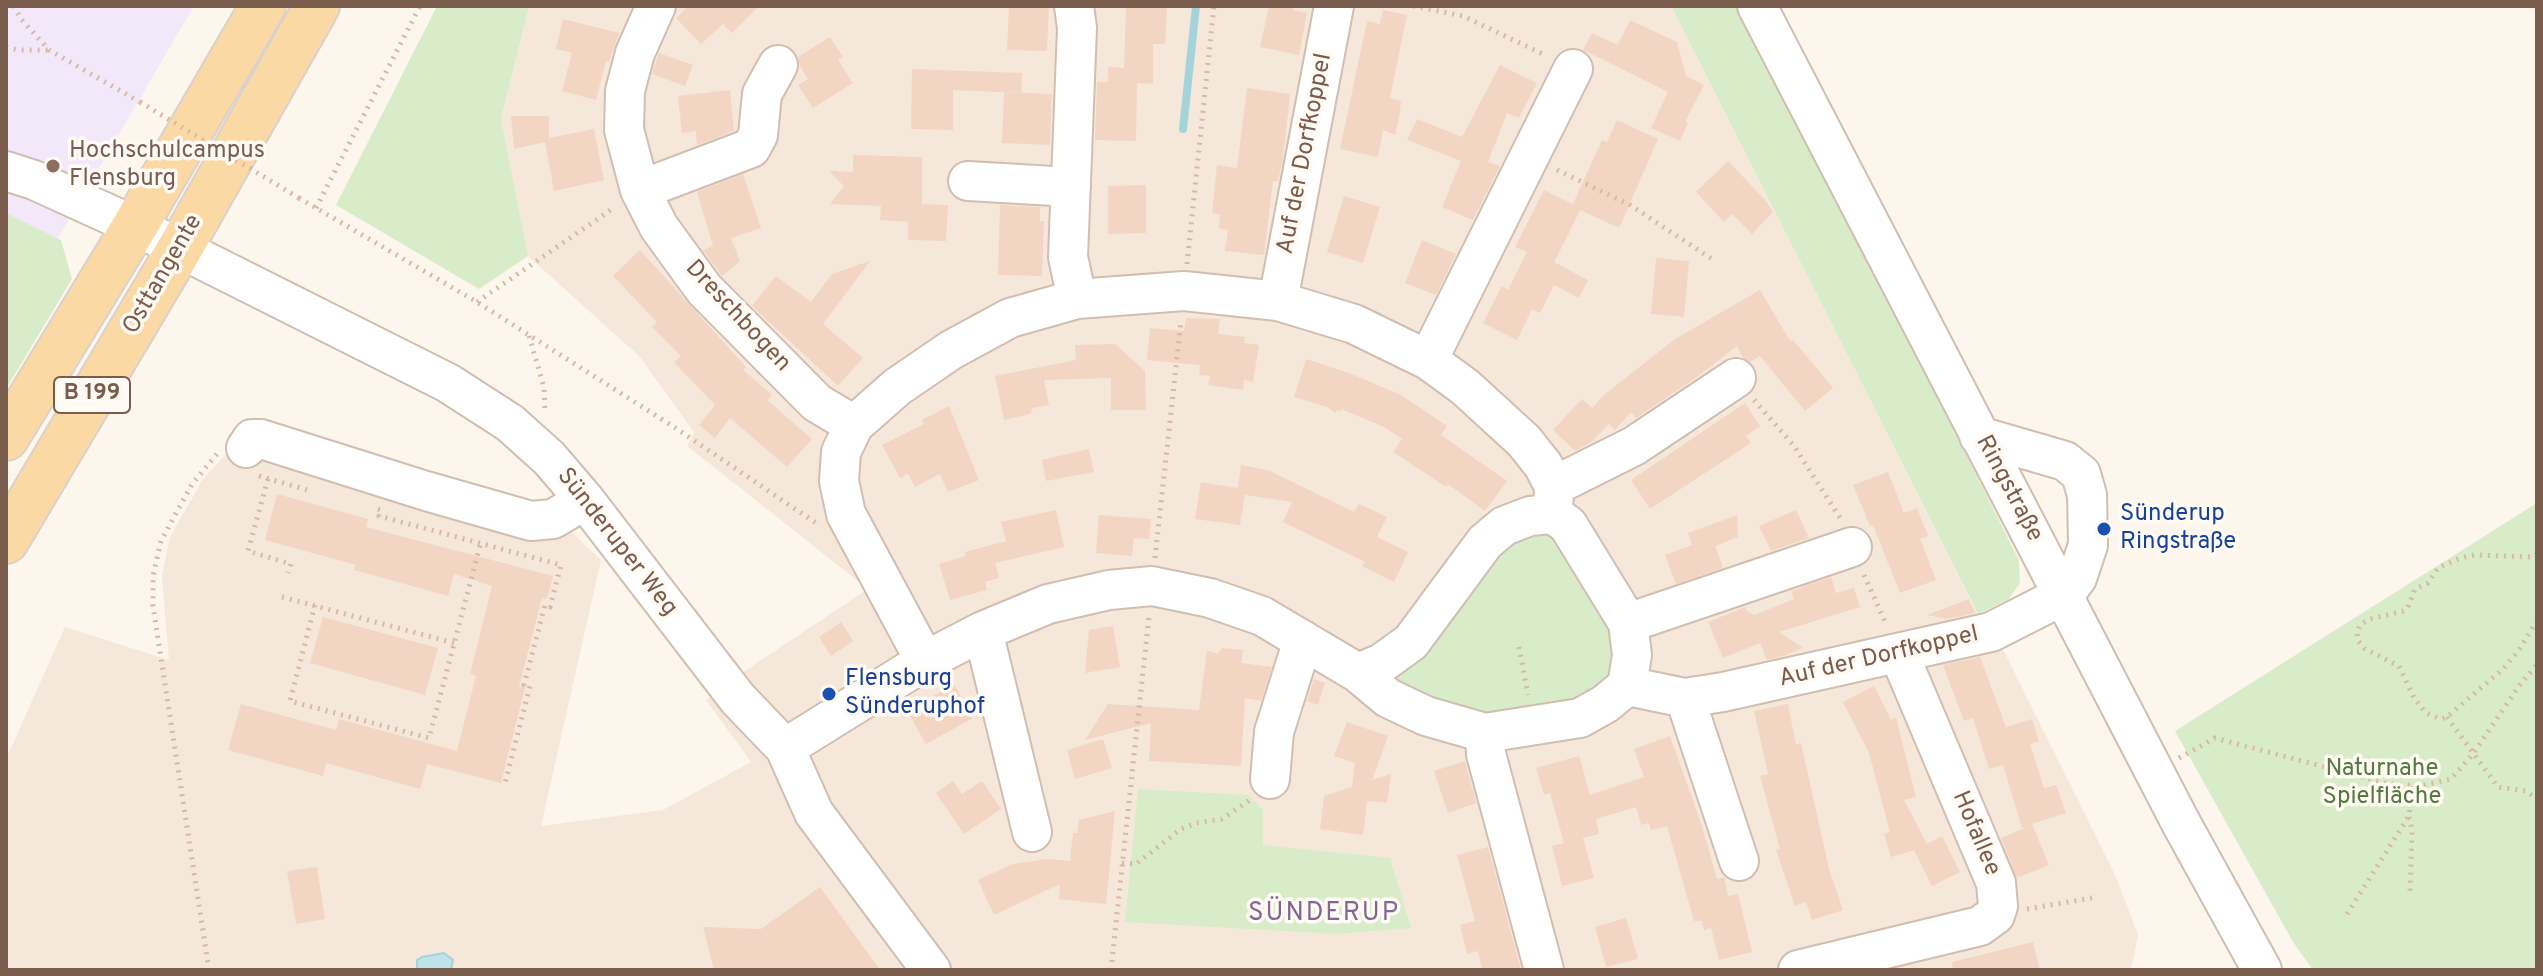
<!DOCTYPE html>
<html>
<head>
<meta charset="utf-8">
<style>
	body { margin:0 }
	#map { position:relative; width:2543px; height:976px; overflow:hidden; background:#fdf6ec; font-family:Overpass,sans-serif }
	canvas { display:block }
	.frame { position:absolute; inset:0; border:8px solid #7a5c4d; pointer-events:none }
</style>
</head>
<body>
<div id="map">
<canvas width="2543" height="976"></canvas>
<div class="frame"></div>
</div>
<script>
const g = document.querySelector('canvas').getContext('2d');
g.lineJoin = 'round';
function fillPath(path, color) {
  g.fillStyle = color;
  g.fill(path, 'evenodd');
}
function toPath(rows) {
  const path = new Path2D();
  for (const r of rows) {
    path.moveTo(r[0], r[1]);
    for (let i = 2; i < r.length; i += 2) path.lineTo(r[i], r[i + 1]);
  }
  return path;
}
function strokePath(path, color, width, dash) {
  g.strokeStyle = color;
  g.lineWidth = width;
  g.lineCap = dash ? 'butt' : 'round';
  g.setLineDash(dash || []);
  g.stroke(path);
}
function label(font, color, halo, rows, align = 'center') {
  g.font = font + ' Overpass,sans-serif';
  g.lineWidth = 7;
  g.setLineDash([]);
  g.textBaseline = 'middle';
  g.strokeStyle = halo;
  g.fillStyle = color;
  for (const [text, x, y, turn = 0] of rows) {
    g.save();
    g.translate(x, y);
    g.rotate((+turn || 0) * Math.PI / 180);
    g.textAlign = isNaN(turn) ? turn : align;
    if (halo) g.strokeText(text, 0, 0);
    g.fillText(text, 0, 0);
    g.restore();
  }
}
fillPath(toPath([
	[529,6,1671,6,1982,623,1998,639,2116,877,2138,935,2131,970,6,970,6,759,65,627,169,660,162,576,170,537,203,479,251,427,546,508,601,560,541,826,663,810,751,762,706,700,740,674,868,589,687,446,694,432,639,356,528,256,501,118]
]), '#f5e8da');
fillPath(toPath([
	[6,6,194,6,6,327]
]), '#f3e8fa');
fillPath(toPath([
	[437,6,529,6,501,118,528,256,479,289,336,205],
	[1671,6,1741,6,2019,560,2020,583,2009,599,1978,614],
	[6,213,61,240,72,279,6,389],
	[2537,503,2537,970,2313,970,2293,942,2175,731],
	[1539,532,1554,538,1615,628,1614,666,1602,686,1577,701,1515,712,1478,713,1416,691,1389,676,1497,546],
	[1138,789,1248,795,1263,810,1263,845,1390,858,1411,928,1337,934,1125,922]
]), '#d8ecc9');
const water = toPath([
	[444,953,453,960,451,970,417,970,417,960,422,957,444,953]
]);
fillPath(water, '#bfe3e8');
strokePath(water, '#a5d3da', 2);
strokePath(toPath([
	[1183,129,1196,6]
]), '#a5d3da', 8);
fillPath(toPath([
	[688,6,759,6,732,33,723,24,701,44,676,18],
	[1009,6,1049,6,1047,51,1007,50],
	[1126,6,1167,6,1165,44,1153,44,1153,84,1137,83,1136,141,1095,140,1097,82,1108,82,1108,67,1124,68],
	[1269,6,1293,6,1293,10,1307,13,1299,55,1260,47],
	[1383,10,1407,15,1390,98,1401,101,1400,112,1395,135,1383,130,1378,157,1340,149,1367,21,1380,24],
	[563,19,619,33,609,62,606,61,596,100,562,91,572,53,556,49],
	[1630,20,1677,42,1686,76,1704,85,1685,122,1688,123,1680,141,1651,128,1668,92,1583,50,1592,33,1618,45],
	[830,37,843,57,838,60,853,83,813,108,798,85,808,79,800,66,798,57],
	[659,53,693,65,685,86,652,74],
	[1500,65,1537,83,1519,118,1507,113,1488,162,1500,166,1473,220,1442,207,1461,161,1407,140,1417,119,1462,137],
	[912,69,1022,73,1021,93,953,90,953,130,911,129],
	[1247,88,1290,94,1283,159,1278,181,1273,181,1264,255,1225,251,1228,230,1219,228,1220,215,1212,213,1217,165,1237,168],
	[730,90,734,131,697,145,696,131,682,133,678,96],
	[1004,92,1052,94,1050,145,1002,143],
	[511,116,549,116,549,138,594,129,604,180,554,191,545,142,514,149],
	[1617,120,1658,139,1619,228,1580,210,1567,237,1554,262,1588,280,1579,298,1554,285,1540,313,1532,309,1517,340,1483,323,1502,286,1508,290,1527,252,1515,247,1544,190,1573,204,1602,140,1607,142],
	[853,155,922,157,922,204,948,205,946,241,908,240,908,222,880,220,881,206,830,204,844,186,829,171,853,172],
	[1728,161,1765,200,1773,212,1752,234,1732,214,1724,222,1696,192],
	[743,174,761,228,731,238,740,261,722,276,703,250,713,246,697,192],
	[1146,185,1146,233,1108,234,1108,186],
	[1344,196,1380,207,1363,263,1327,252],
	[1000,205,1040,207,1040,221,1044,221,1042,276,998,275],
	[1422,240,1456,254,1436,295,1405,283],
	[640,250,746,367,743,370,772,395,767,400,812,439,787,467,730,418,715,438,699,425,715,405,674,362,681,356,652,327,657,322,613,276],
	[1656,258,1689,261,1684,317,1651,314],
	[870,261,823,324,863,358,838,386,752,306,776,276,811,302,832,274],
	[1760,290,1790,341,1793,340,1833,388,1805,411,1760,356,1750,362,1743,358,1737,346,1694,379,1636,418,1631,412,1615,430,1609,424,1590,443,1575,451,1553,430,1582,399,1592,408,1604,395,1675,339],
	[1186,318,1220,319,1218,334,1245,337,1244,343,1259,345,1253,382,1244,380,1243,390,1208,385,1210,376,1199,375,1200,365,1147,360,1150,328,1184,331],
	[1115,344,1145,371,1146,410,1111,410,1111,378,1044,380,1049,405,1033,408,1030,414,1004,420,995,376,1076,360,1075,345],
	[1306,359,1349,373,1401,395,1447,426,1441,435,1507,481,1485,511,1448,484,1446,487,1393,452,1402,439,1384,427,1341,409,1341,412,1337,410,1336,413,1327,407,1294,397],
	[1745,403,1760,426,1746,436,1751,443,1650,509,1631,480],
	[949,406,979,480,948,492,940,474,915,487,908,474,900,478,882,445,924,424,922,420],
	[1089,449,1094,472,1046,481,1042,460],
	[1241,465,1268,470,1354,512,1359,504,1387,517,1377,537,1408,552,1394,582,1362,566,1365,562,1283,522,1292,502,1245,495,1240,525,1195,519,1201,482,1238,488],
	[1888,472,1904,513,1917,508,1928,536,1920,539,1936,580,1900,593,1873,525,1870,526,1853,485],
	[277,494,368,519,366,527,553,576,547,599,542,598,519,687,525,688,501,783,427,764,420,789,326,763,323,776,228,750,241,704,336,730,339,719,457,751,476,676,470,674,492,586,454,574,448,596,354,570,356,565,265,540],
	[1056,510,1064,547,995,563,999,578,985,582,987,590,950,600,939,564,966,556,965,552,1006,541,1001,522],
	[1796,510,1809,538,1771,551,1759,526],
	[1099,515,1151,519,1149,539,1134,538,1132,556,1096,553],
	[1737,515,1738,537,1715,546,1723,568,1676,584,1665,555,1692,545,1688,533],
	[1831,577,1836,593,1854,588,1860,607,1779,632,1803,648,1786,655,1767,660,1760,643,1723,658,1708,622,1745,607,1749,617,1747,611,1754,615,1794,599,1791,591],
	[1969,599,1975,613,1947,619,1927,615],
	[323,617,438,648,425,695,310,663],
	[841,622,853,641,831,656,819,637],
	[1113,626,1120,667,1085,673,1089,630],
	[1222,648,1243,650,1241,663,1272,667,1261,701,1245,698,1241,766,1149,761,1151,723,1085,740,1108,704,1199,710,1207,650,1218,654],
	[1980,657,2006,727,2032,719,2039,741,2030,744,2044,788,2056,785,2066,813,2032,824,2049,865,2017,878,2001,838,2029,826,2022,828,2003,765,1989,769,1973,718,1964,721,1943,665],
	[1314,679,1325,683,1318,705,1307,701],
	[954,684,973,718,926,744,907,711],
	[1874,686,1891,720,1896,717,1916,797,1904,800,1927,844,1942,836,1960,872,1932,886,1914,850,1891,857,1884,834,1890,832,1869,753,1843,702],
	[1788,704,1796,744,1801,743,1829,869,1843,910,1812,920,1806,902,1795,906,1776,850,1780,849,1760,776,1768,774,1754,711],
	[1347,722,1388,736,1372,780,1391,774,1387,803,1367,801,1363,835,1320,829,1324,796,1352,787,1355,763,1334,756],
	[1670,736,1702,826,1717,879,1724,877,1728,896,1738,894,1752,952,1719,960,1711,928,1704,930,1702,921,1694,921,1667,826,1651,830,1649,823,1641,825,1636,807,1596,819,1599,834,1583,838,1594,878,1562,886,1552,846,1564,843,1550,793,1544,795,1536,768,1579,756,1590,795,1644,777,1634,749],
	[1103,739,1112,768,1075,779,1067,750],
	[1465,761,1476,803,1448,813,1434,771],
	[953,781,962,794,982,781,1001,809,964,834,936,793],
	[1115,811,1106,904,1059,899,1060,884,994,915,978,880,1013,864,1046,859,1070,861,1073,833,1077,833,1079,820],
	[1488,847,1521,970,1482,970,1478,951,1467,954,1460,925,1475,921,1457,855],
	[317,867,325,919,296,924,287,871],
	[820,887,880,970,714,970,703,927,761,929],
	[1626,918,1638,959,1606,967,1595,927],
	[2033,942,2040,970,1953,970,1952,962]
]), '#f3d5c3');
const minor = toPath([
	[656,6,635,53,625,91,624,130,640,190,659,227,704,289,817,403,854,425],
	[1074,6,1077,28,1068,257,1077,299],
	[1757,6,2181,823,2262,970],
	[6,171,34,180,135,226,448,383,510,423,549,458,585,500,738,699,785,748,814,813,931,970],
	[968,181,1071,187],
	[640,190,751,148,758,135,762,94,778,65],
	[1278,301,1334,6],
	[1428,360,1573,69],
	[246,448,252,439,261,439,426,491,531,521,553,519,585,500],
	[1554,486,1634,446,1736,378],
	[1628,623,1852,547],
	[983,631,1032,832],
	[925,661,846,514,839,481,841,452,854,425,897,387,951,350,1010,318,1077,299,1184,291,1278,301,1354,324,1428,360,1465,387,1524,441,1543,465,1554,486,1553,514],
	[1627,686,1685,698,1723,692,1991,632,2064,595,2077,578,2088,545,2087,495,2081,474,2065,461,1979,436],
	[1685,698,1739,861],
	[1485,733,1486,754,1544,970],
	[785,748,925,661,983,631,1048,604,1109,590,1152,586,1210,598,1262,616,1358,673,1388,698,1426,716,1485,733,1580,718,1605,704,1627,686,1632,655,1628,623,1568,525,1553,514,1530,516,1504,526,1485,542,1411,642,1382,663,1358,673],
	[1270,779,1274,732,1303,640],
	[1798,970,1980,926,1995,915,1998,906,1996,883,1899,654]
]);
const major = toPath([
	[6,438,135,226,263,6],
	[6,541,179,250,317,6]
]);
strokePath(minor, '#d1beb0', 42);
strokePath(major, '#dad1cd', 48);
strokePath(toPath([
	[14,6,21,19,49,50,140,102],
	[1413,6,1463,16,1547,56],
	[6,47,18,50,49,50],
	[1557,170,1630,205,1715,261],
	[299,198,477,302,674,427,816,523],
	[316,208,420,6],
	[1187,264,1214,6],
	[477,302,615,207],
	[529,336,544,387,545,412],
	[1754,400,1794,446,1842,521],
	[259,476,311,491],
	[268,479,248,551,291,564,288,573],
	[378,509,381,510,379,516,561,565,550,607,545,605,524,685,530,686,505,783],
	[2537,554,2532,557,2474,555,2460,558,2438,568,2428,583,2415,589,2408,607,2404,611,2370,619,2361,624,2357,631,2358,641,2365,649,2399,666,2414,698,2426,713,2441,719,2447,717,2503,669,2519,650,2537,621],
	[1155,558,1181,321],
	[1864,575,1886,624],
	[282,597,454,643],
	[315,605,290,701,429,738,481,542],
	[1519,647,1528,695],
	[2447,717,2498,787,2526,791,2537,799],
	[2179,758,2215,738,2389,784,2420,786,2451,779,2473,754,2521,683,2537,665],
	[2409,817,2412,829,2410,895],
	[1122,863,1136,864,1181,829,1196,823,1222,819,1250,800],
	[2027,909,2092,898],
	[2347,914,2409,816,2413,785],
	[209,970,153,606,153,576,161,541,192,484,217,454],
	[1111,970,1149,616]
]), '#d9b8a5', 5, [2, 6]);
strokePath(minor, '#fff', 38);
strokePath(major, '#fbd9a5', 44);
strokePath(toPath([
	[140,102,299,198]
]), '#d9b8a5', 5, [2, 6]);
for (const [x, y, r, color] of [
	[53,166,8,"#8d6e63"],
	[2104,529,8,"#1a4fb4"],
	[829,694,8,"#1a4fb4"]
]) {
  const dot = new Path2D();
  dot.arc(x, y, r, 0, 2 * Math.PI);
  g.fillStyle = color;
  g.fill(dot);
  strokePath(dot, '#fffaf3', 3);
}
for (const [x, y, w] of [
	[92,395,76]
]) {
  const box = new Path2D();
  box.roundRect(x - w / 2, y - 18, w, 36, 6);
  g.fillStyle = '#fffaf3';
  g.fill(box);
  strokePath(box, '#7a5c4d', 2);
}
label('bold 22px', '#7a5c4d', null, [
	["B 199",92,395]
]);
label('24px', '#785e54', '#fffaf3', [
	["Hochschulcampus",69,152],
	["Flensburg",69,180]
], 'left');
label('24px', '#7a5c4d', '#fffaf3', [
	["Auf der Dorfkoppel",1306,154,-79],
	["Osttangente",164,275,-60],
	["Dreschbogen",737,317,47],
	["Ringstraße",2008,489,62],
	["Sünderuper Weg",616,543,52],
	["Auf der Dorfkoppel",1879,658,-13],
	["Hofallee",1975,834,67]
]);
label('24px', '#164399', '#fffaf3', [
	["Sünderup",2120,515],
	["Ringstraße",2120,543],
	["Flensburg",845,680],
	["Sünderuphof",845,708]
], 'left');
label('24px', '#537a41', '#fffaf3', [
	["Naturnahe",2382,770],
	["Spielfläche",2382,798]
]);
g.letterSpacing = '2px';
label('26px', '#846695', '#fffaf3', [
	["SÜNDERUP",1324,915]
]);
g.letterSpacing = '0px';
</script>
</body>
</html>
